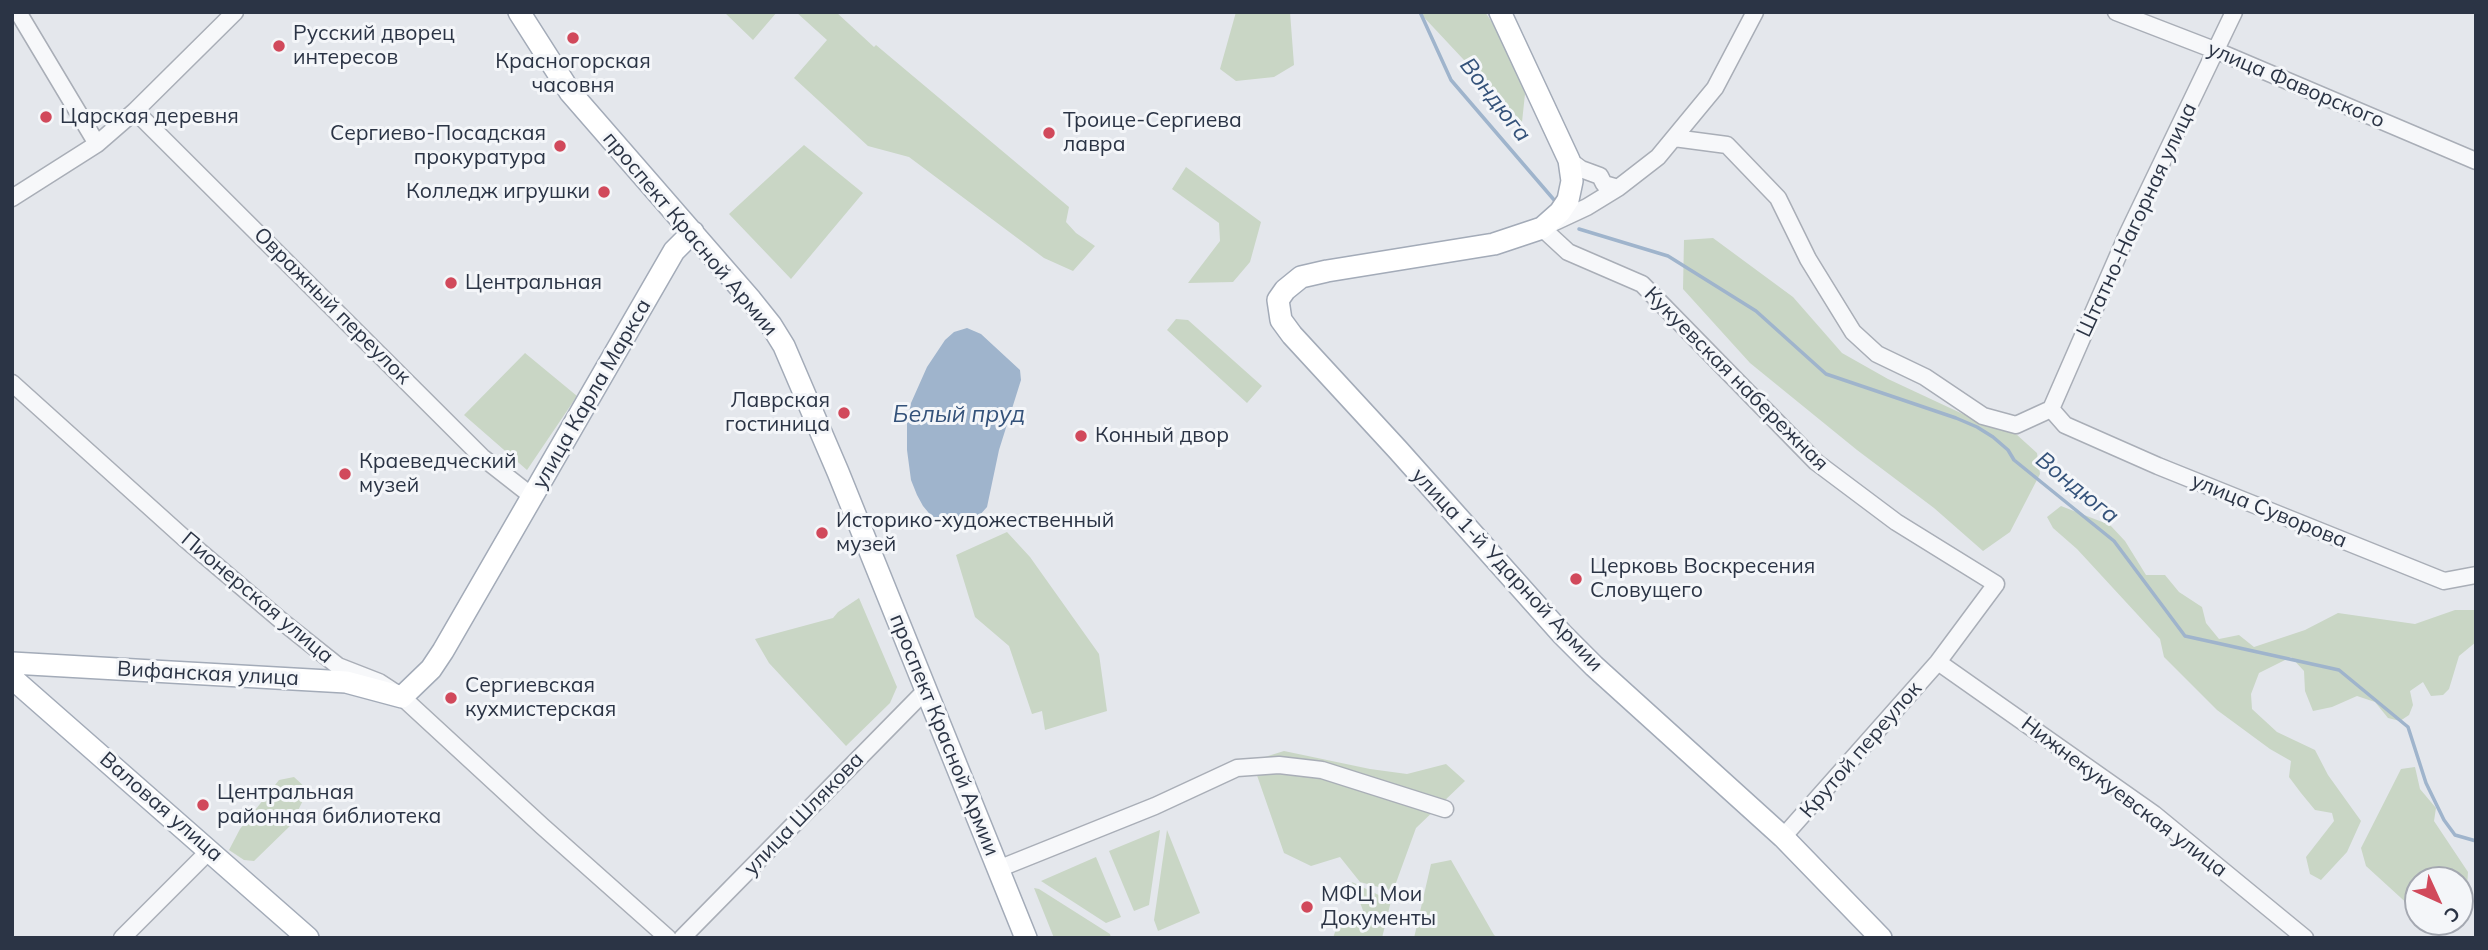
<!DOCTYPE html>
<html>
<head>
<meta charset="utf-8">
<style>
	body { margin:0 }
	#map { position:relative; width:2488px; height:950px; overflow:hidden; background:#e4e7ec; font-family:Mulish,sans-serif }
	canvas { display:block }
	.frame { position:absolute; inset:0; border:14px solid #2b3445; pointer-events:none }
	.north { position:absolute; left:2404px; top:866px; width:70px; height:70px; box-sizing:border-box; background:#f4f6f9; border:2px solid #a4a8b1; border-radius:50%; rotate:135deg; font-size:19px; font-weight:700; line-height:28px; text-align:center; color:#2b3445 }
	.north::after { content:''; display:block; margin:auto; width:24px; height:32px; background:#d1495b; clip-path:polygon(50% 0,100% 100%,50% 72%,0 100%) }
</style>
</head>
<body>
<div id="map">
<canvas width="2488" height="950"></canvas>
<div class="frame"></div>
<div class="north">С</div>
</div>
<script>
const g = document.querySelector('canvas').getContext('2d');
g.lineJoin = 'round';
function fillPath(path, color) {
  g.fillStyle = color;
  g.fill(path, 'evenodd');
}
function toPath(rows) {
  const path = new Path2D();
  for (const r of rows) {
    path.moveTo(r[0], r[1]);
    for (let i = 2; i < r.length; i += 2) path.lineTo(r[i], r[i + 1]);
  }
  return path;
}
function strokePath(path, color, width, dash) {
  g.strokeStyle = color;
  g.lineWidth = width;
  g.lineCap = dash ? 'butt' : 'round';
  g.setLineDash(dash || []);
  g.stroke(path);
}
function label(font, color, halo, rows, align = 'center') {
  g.font = font + ' Mulish,sans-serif';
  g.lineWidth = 6;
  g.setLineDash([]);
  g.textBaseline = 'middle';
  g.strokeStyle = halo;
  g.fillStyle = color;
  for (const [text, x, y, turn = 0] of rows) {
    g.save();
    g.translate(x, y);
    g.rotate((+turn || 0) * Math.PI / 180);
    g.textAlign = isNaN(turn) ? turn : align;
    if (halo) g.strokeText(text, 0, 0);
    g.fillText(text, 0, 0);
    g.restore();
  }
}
fillPath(toPath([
	[724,12,777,12,753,40],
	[796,12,836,12,874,47,876,45,1069,207,1066,222,1076,233,1095,246,1073,271,1044,258,909,157,868,146,794,78,827,40],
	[1236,12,1290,12,1294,65,1274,77,1236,81,1220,69],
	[1419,12,1485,12,1512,52,1525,94,1522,122],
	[804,145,863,193,791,279,729,214],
	[1186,167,1261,222,1250,262,1233,282,1188,283,1220,241,1219,223,1172,189],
	[1713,238,1793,297,1842,353,1888,379,1980,422,2016,434,2037,453,2040,474,2010,532,1983,551,1934,508,1857,450,1750,363,1683,289,1684,240],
	[1176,319,1188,320,1262,386,1247,403,1167,330],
	[525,353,577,396,527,470,464,415],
	[2061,506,2110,525,2125,541,2146,575,2165,575,2179,592,2202,607,2206,623,2219,639,2239,635,2254,647,2305,630,2338,613,2415,624,2455,610,2476,610,2476,642,2459,656,2449,689,2443,695,2431,696,2423,682,2410,691,2413,705,2409,715,2400,721,2388,718,2375,702,2357,696,2332,707,2313,711,2305,691,2304,671,2291,657,2259,673,2251,694,2252,709,2277,732,2315,750,2328,775,2361,821,2347,852,2321,880,2310,874,2306,857,2334,821,2332,813,2315,810,2301,793,2289,777,2291,761,2270,749,2217,710,2164,657,2160,639,2077,549,2053,528,2047,517],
	[1007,532,1030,557,1099,654,1107,711,1045,730,1042,711,1032,714,1009,646,975,617,956,555],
	[859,598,897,687,890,703,846,746,769,663,755,639,833,618,838,612],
	[1284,751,1370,769,1407,774,1446,764,1465,781,1416,828,1393,891,1360,882,1340,857,1311,866,1284,853,1252,761],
	[2415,767,2420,789,2436,808,2434,821,2468,872,2467,887,2460,898,2460,880,2418,880,2418,906,2412,908,2366,866,2361,848,2401,769],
	[294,777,308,790,291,825,254,861,244,860,229,850,240,829,279,780],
	[1160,830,1149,905,1134,911,1109,851],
	[1167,830,1200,913,1158,931,1154,920],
	[1096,857,1121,917,1106,923,1041,881],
	[1451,860,1494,935,1498,938,1414,938,1431,864],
	[1352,882,1391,901,1382,938,1333,938,1337,926,1364,913],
	[1034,888,1039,889,1110,934,1111,938,1054,938]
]), '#c9d6c5');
fillPath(toPath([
	[967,328,981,334,1020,370,1021,380,999,450,987,507,971,525,956,531,941,525,933,518,923,506,917,495,911,480,907,450,907,422,911,403,927,367,945,340,954,332]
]), '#9fb4cc');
strokePath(toPath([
	[1420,12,1451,80,1555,201],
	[1579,229,1668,256,1756,311,1826,374,1956,418,1977,427,1993,437,2008,450,2014,460,2114,541,2185,636,2339,670,2408,727,2426,783,2444,820,2455,835,2476,841]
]), '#9fb4cc', 3.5);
const minor = toPath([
	[18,12,97,144],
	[1755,12,1715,88,1658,157,1618,188,1587,207,1542,228,1568,252,1642,284,1816,462,1896,522,1996,584,1938,662,1783,837],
	[2116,12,2217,51,2476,161],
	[2234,12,2127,235,2051,409,2065,425,2158,466,2444,581,2476,575],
	[135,111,482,457,533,497],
	[1674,138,1727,145,1778,198,1808,259,1853,332,1877,354,1925,377,1983,416,2016,425,2051,409],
	[1569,160,1581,169,1600,176,1604,184,1618,188],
	[12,198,97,144,135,111,235,12],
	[12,383,184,538,284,623,338,666,379,682,402,697,542,826,668,938],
	[1938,662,2154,814,2305,938],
	[998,869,1155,806,1237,768,1279,765,1322,770,1445,809],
	[122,938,210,850],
	[682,938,926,690]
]);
const major = toPath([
	[519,12,570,92,751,300,771,325,784,346,838,472,1026,938],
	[1500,12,1569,160,1572,181,1568,200,1560,212,1542,228,1494,244,1327,271,1301,277,1285,290,1278,300,1281,320,1292,335,1398,450,1562,634,1594,666,1783,837,1881,938],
	[12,663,346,682,402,697,431,669,443,651,674,251,693,232],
	[12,678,308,938]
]);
strokePath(minor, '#a9aeb7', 19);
strokePath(major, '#a3abb8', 24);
strokePath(minor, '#f7f8fa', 16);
strokePath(major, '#fff', 21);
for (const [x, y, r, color] of [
	[573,38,7,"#d1495b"],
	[279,46,7,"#d1495b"],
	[46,117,7,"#d1495b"],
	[1049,133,7,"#d1495b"],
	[560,146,7,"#d1495b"],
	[604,192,7,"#d1495b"],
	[451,283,7,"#d1495b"],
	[844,413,7,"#d1495b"],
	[1081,436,7,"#d1495b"],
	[345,474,7,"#d1495b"],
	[822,533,7,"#d1495b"],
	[1576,579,7,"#d1495b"],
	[451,698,7,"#d1495b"],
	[203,805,7,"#d1495b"],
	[1307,907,7,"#d1495b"]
]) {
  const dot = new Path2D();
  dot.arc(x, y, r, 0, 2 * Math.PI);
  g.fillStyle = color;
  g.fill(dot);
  strokePath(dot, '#f4f6f9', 2.5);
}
label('21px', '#2b3445', '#f4f6f9', [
	["Русский дворец",293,34],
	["интересов",293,58],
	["Красногорская",573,62,"center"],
	["часовня",573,86,"center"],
	["Царская деревня",60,117],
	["Троице-Сергиева",1063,121],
	["лавра",1063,145],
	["Сергиево-Посадская",546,134,"right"],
	["прокуратура",546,158,"right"],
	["Колледж игрушки",590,192,"right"],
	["Центральная",465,283],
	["Лаврская",830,401,"right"],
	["гостиница",830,425,"right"],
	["Конный двор",1095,436],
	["Краеведческий",359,462],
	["музей",359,486],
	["Историко-художественный",836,521],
	["музей",836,545],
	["Церковь Воскресения",1590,567],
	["Словущего",1590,591],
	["Сергиевская",465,686],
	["кухмистерская",465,710],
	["Центральная",217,793],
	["районная библиотека",217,817],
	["МФЦ Мои",1321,895],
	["Документы",1321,919]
], 'left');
label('21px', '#2b3445', '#f4f6f9', [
	["улица Фаворского",2296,85,23],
	["Штатно-Нагорная улица",2137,220,-65],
	["проспект Красной Армии",690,234,50],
	["Овражный переулок",332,306,45],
	["Кукуевская набережная",1736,379,45],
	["улица Карла Маркса",592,394,-60],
	["улица Суворова",2269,511,22],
	["улица 1-й Ударной Армии",1507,570,47],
	["Пионерская улица",257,598,40],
	["Вифанская улица",208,674,3],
	["проспект Красной Армии",944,735,68],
	["Крутой переулок",1861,750,-49],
	["Нижнекукуевская улица",2124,797,37],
	["Валовая улица",161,807,41],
	["улица Шлякова",804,814,-46]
]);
label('italic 23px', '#34527a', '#f4f6f9', [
	["Вондюга",1495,100,52],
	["Белый пруд",959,415],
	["Вондюга",2077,488,39]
]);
</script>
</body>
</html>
